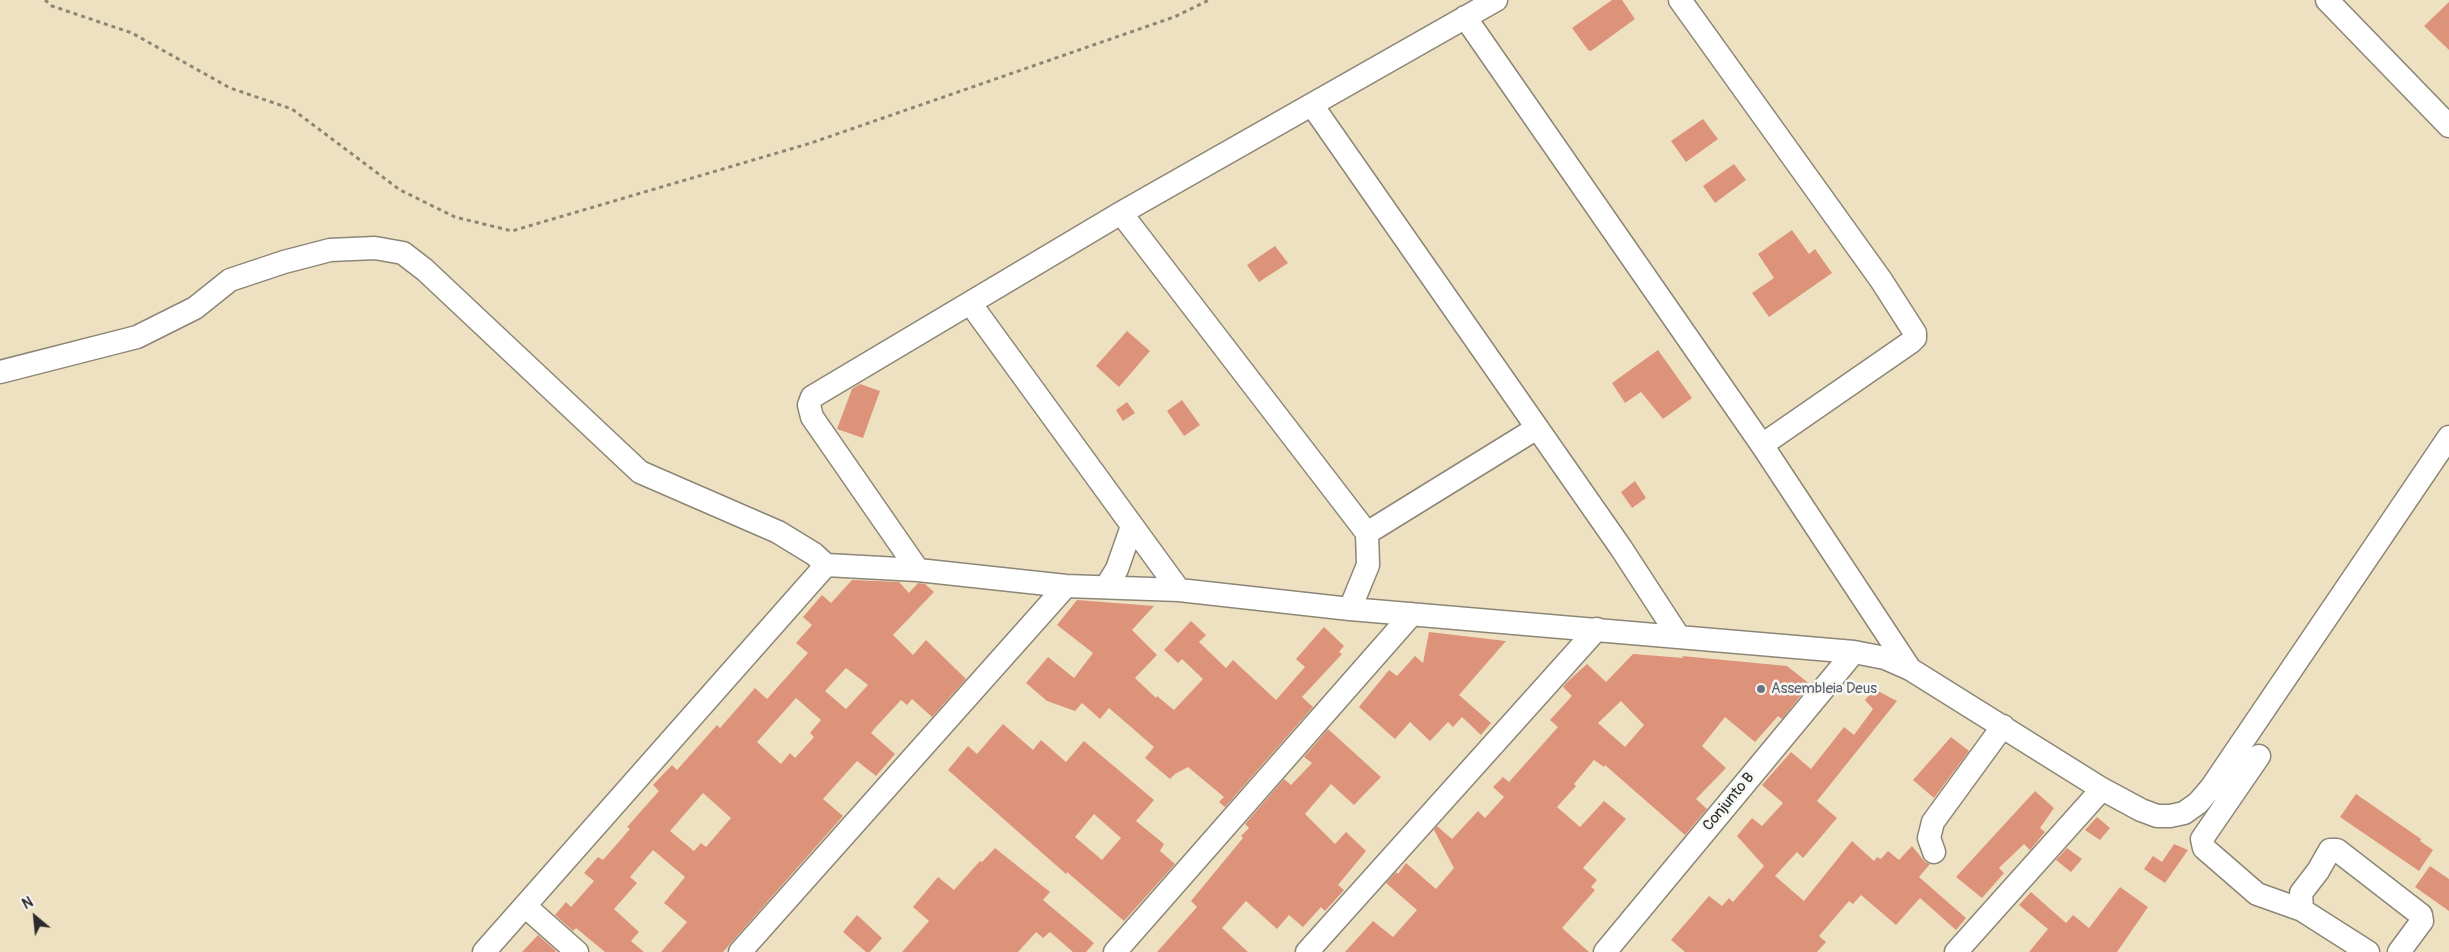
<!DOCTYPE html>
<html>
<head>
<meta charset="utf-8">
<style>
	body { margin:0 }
	#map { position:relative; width:2449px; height:952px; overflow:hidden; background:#eee1c2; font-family:Pangolin,sans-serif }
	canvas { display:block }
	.north { position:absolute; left:10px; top:892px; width:50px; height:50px; -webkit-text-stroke:4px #f6f6f2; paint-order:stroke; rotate:332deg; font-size:14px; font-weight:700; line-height:20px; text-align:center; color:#2b2b2b }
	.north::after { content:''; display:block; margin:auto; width:18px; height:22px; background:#2b2b2b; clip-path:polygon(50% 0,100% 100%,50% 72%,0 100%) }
</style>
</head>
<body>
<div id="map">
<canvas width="2449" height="952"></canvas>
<div class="north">N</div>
</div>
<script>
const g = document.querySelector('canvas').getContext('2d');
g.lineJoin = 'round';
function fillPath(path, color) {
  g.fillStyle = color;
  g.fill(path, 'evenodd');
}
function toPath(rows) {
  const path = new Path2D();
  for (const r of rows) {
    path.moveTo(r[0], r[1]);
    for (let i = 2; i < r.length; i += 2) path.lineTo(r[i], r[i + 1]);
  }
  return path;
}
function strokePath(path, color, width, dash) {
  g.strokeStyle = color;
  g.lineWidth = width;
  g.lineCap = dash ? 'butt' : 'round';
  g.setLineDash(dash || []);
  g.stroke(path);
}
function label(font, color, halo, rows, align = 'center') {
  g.font = font + ' Pangolin,sans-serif';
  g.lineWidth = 5;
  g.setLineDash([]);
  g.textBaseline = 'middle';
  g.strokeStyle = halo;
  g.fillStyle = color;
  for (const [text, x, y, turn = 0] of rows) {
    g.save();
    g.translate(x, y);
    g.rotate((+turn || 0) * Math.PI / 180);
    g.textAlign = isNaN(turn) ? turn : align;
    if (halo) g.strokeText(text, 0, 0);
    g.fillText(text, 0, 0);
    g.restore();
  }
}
fillPath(toPath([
	[1612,0,1622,0,1635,19,1591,51,1588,50,1572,28],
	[2449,2,2449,50,2424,26],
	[1703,119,1718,139,1686,162,1671,141],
	[1734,164,1746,180,1715,203,1703,186],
	[1792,230,1809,254,1815,249,1832,273,1769,317,1752,293,1774,278,1758,254],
	[1275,246,1288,263,1259,282,1247,265],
	[1127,331,1150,351,1119,387,1096,366],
	[1658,350,1692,398,1663,419,1641,392,1625,403,1612,383],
	[860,384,880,391,863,438,837,429,852,389],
	[1182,400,1200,425,1184,436,1167,411],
	[1127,402,1135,413,1123,421,1116,410],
	[1635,481,1646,498,1632,508,1621,492],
	[852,580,899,582,909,593,918,583,925,584,934,592,893,635,913,655,926,640,966,679,932,717,912,699,907,705,901,700,875,728,871,733,895,754,876,776,857,761,823,799,843,816,723,952,661,952,687,922,664,903,685,877,653,850,630,877,637,883,614,909,639,932,631,941,644,952,605,952,576,928,573,931,555,915,566,902,571,907,594,881,584,873,598,857,603,860,630,829,627,827,659,791,653,785,672,765,677,770,717,725,720,728,755,688,767,699,808,653,796,643,812,625,803,617,822,595,831,603],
	[846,668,868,685,846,709,825,691],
	[796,698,821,720,810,733,814,737,795,758,790,753,781,764,757,742],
	[703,793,731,818,706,847,701,843,694,851,670,831],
	[1077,600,1154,606,1132,630,1157,655,1135,678,1156,698,1157,696,1174,710,1203,679,1182,659,1178,663,1164,650,1191,621,1206,635,1199,642,1226,668,1233,660,1276,700,1305,667,1296,659,1324,627,1344,646,1339,652,1342,654,1302,697,1313,707,1225,807,1219,802,1224,797,1188,767,1175,774,1170,779,1145,758,1154,747,1109,708,1100,719,1082,703,1075,711,1047,701,1026,683,1048,657,1074,678,1093,653,1057,625],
	[1429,632,1506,641,1459,695,1491,723,1481,735,1462,717,1453,727,1448,722,1430,741,1410,722,1395,739,1359,707,1389,670,1397,676,1415,656,1423,663],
	[1633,654,1684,658,1682,656,1787,666,1810,684,1782,719,1778,716,1755,742,1725,717,1702,746,1726,768,1696,799,1707,809,1685,835,1605,765,1604,767,1594,760,1574,784,1576,786,1557,807,1580,827,1604,801,1626,819,1583,868,1597,880,1591,887,1595,890,1562,928,1589,952,1345,952,1373,921,1393,937,1417,910,1386,883,1396,872,1398,874,1406,863,1436,889,1454,868,1434,830,1437,826,1452,839,1478,811,1485,818,1504,797,1493,787,1503,777,1509,782,1558,727,1550,720,1572,696,1563,687,1566,683,1587,664,1606,682],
	[1621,701,1644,725,1625,747,1598,723],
	[1874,689,1897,701,1817,801,1837,818,1803,858,1797,852,1775,876,1804,901,1852,841,1874,861,1877,857,1881,859,1888,851,1899,860,1912,846,1925,862,1930,864,1919,877,1966,918,1956,930,1920,898,1896,925,1861,895,1853,904,1849,901,1819,936,1826,942,1817,952,1685,952,1671,940,1709,896,1722,906,1729,898,1733,902,1764,866,1737,836,1752,818,1762,826,1783,803,1762,785,1791,752,1811,769,1844,727,1854,735,1873,709,1865,700],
	[1003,724,1033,750,1041,740,1066,762,1084,741,1154,800,1136,821,1164,844,1160,851,1175,864,1124,921,1067,872,1066,874,948,770,968,746,977,754],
	[1094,814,1121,838,1102,860,1075,837],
	[1328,729,1381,777,1354,805,1331,784,1305,814,1335,844,1346,832,1366,851,1338,885,1344,890,1325,911,1321,907,1303,927,1289,915,1277,929,1246,901,1222,928,1248,952,1157,952,1197,907,1191,901,1243,838,1241,836,1249,828,1245,824,1284,779,1291,785,1312,763,1304,757],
	[1951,737,1969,751,1934,798,1913,780],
	[2035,791,2054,808,2040,828,2045,832,2030,850,2024,844,1999,868,2004,873,1982,898,1956,877],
	[2356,794,2421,839,2420,841,2433,850,2419,871,2340,817],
	[2097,817,2110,828,2100,840,2085,830],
	[2174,844,2188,850,2165,883,2144,869,2153,856,2162,862],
	[995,848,1050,892,1043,900,1094,943,1086,952,1073,952,1050,932,1043,938,1036,932,1018,952,902,952,929,921,913,907,938,877,954,890,980,861,982,862],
	[2067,848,2082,859,2071,872,2056,860],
	[2430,866,2449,879,2449,911,2415,887],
	[2120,887,2148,907,2117,952,2029,952,2048,929,2019,905,2031,892,2066,923,2073,915,2089,928],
	[857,915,882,938,870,952,866,952,843,932],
	[538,935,556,951,555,952,522,952]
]), '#dd937a');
const minor = toPath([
	[1680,0,1881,280,1915,333,1915,338,1911,342,1762,445],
	[2327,0,2449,126],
	[1465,17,1762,445,1910,669],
	[1312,105,1621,548,1679,637],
	[1121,213,1367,533,1368,565,1350,609],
	[970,303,1179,590],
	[0,372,137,337,195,308,230,280,284,262,330,250,375,248,403,253,425,270,640,472,778,532,814,554,826,565,918,570,1066,586,1179,590,1350,609,1854,652,1885,658,1910,669,2102,789,2141,810,2157,816,2170,816,2184,813,2198,803,2211,788,2449,437],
	[1367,533,1537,428],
	[918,570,812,417,809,405,812,397,1121,213,1496,0],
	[1106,587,1117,569,1132,526],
	[2259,756,2202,839,2204,848,2257,894,2302,910],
	[1934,852,1929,838,1933,822,2003,726],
	[525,906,577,952],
	[484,952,826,565],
	[740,952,1066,586],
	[1115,952,1412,614],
	[1307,952,1597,629],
	[1605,952,1854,652],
	[1956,952,2102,789],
	[2368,952,2302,910,2301,893,2318,871,2330,850,2337,850,2421,915,2422,921,2399,952]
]);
strokePath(minor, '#8c8676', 25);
strokePath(toPath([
	[45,0,52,6,132,33,230,88,292,109,400,190,455,217,512,231,811,143,1174,17,1209,0]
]), '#8c8676', 3, [4, 4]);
strokePath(minor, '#fff', 22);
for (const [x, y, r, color] of [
	[1761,689,5,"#6b7280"]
]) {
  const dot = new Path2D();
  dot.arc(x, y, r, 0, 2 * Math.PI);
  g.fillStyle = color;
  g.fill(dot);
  strokePath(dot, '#f6f6f2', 2);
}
label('15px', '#5b616d', '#f6f6f2', [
	["Assembleia Deus",1771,689]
], 'left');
label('15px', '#2b2b2b', '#f6f6f2', [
	["Conjunto B",1729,802,-50]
]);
</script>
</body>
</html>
